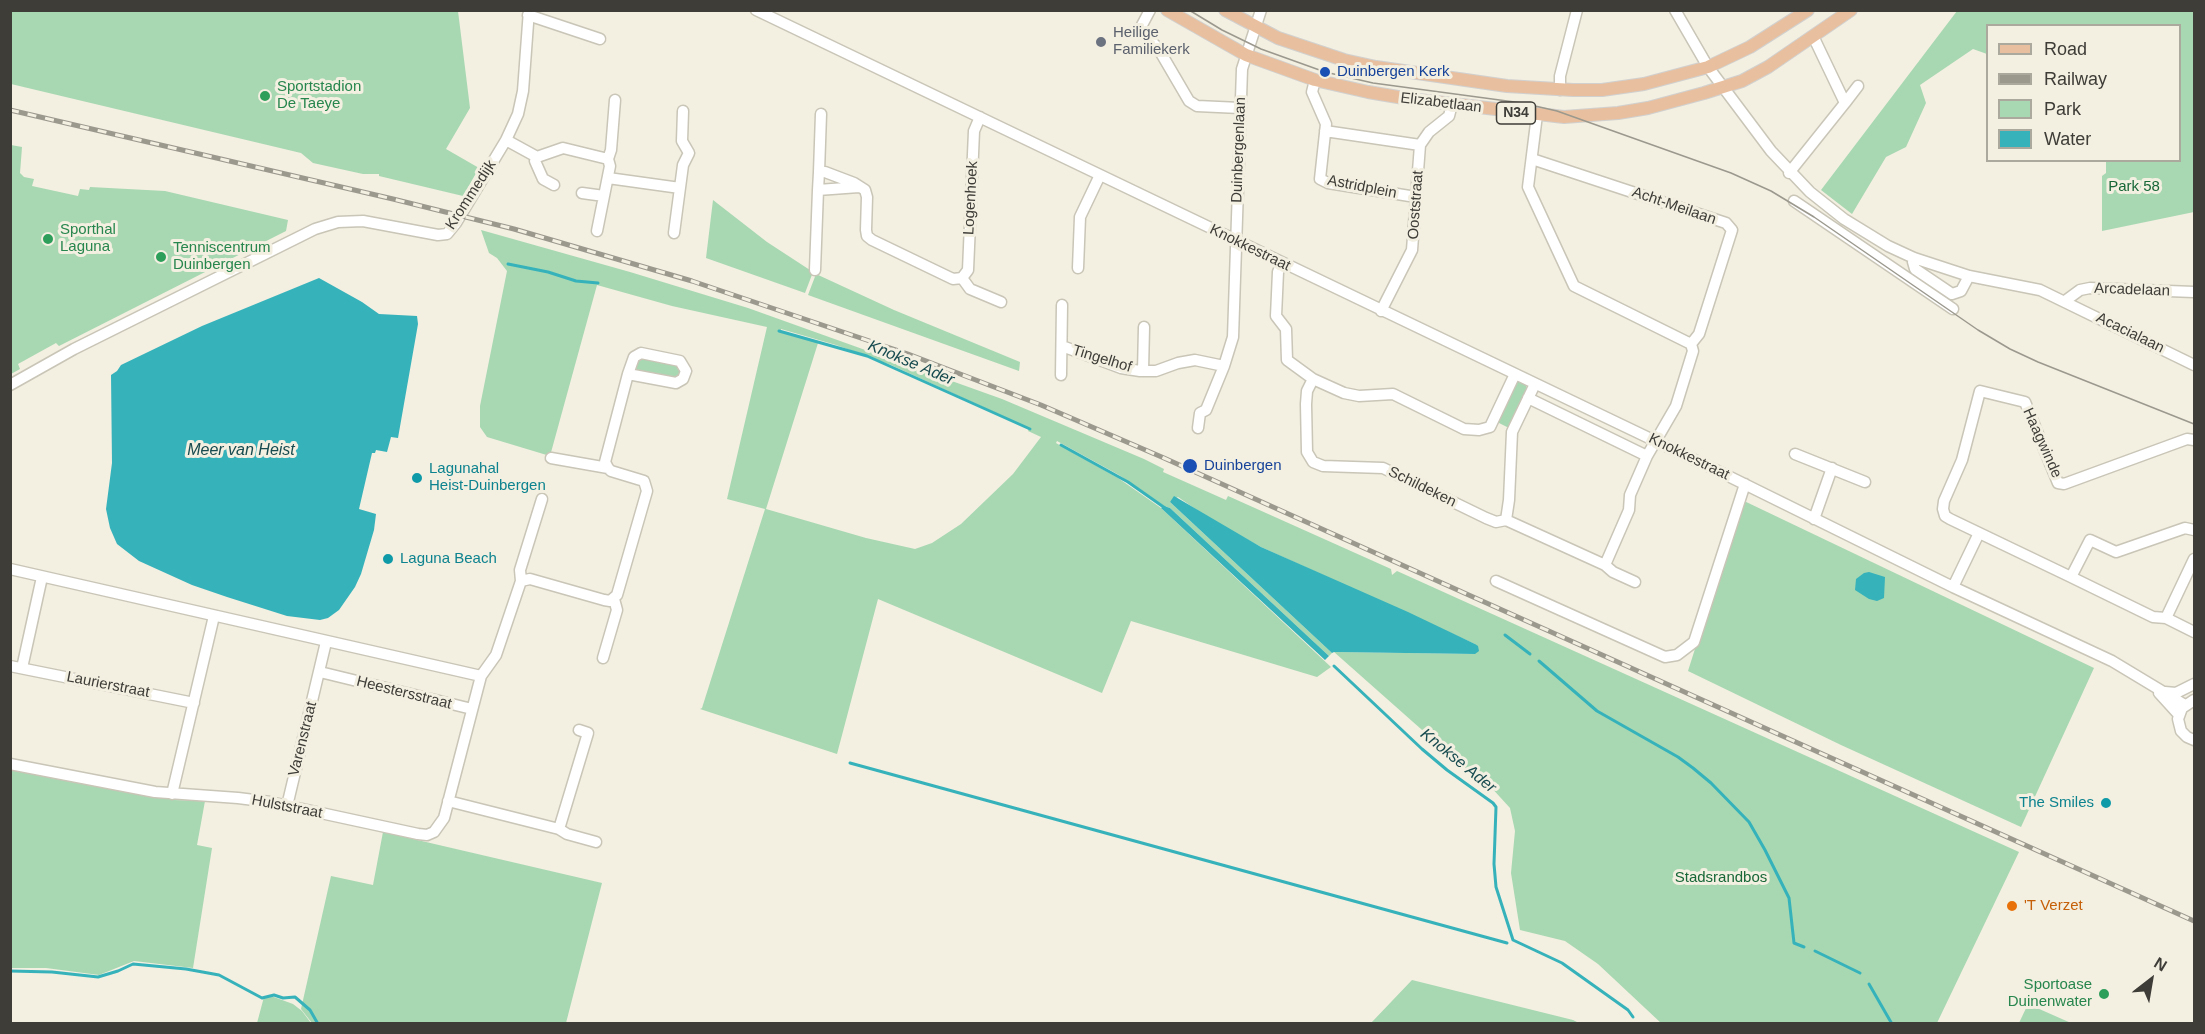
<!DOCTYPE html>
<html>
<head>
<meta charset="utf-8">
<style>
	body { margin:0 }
	#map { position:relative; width:2205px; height:1034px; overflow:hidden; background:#f3efe1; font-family:Arial,sans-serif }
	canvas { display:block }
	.frame { position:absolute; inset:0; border:12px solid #3e3d37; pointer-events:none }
	.legend { position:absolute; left:1986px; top:24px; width:195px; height:138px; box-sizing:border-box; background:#f3efe1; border:2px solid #aba89d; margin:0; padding:8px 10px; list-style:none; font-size:18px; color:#3e3d37 }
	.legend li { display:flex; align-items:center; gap:12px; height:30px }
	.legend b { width:30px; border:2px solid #aba89d }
	.north { position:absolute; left:2121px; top:950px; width:60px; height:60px; -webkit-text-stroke:4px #f3efe1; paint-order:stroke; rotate:31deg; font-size:16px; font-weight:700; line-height:24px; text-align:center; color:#3e3d37 }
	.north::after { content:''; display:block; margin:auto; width:21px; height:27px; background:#3e3d37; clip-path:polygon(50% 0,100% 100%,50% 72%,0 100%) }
</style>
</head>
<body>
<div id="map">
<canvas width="2205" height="1034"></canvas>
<div class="frame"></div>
<ul class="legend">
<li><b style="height:8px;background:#e8c09f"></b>Road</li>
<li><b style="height:8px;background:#9b988e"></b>Railway</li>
<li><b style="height:16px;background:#a7d8b2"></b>Park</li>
<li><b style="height:16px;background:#36b2bb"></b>Water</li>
</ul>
<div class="north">N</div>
</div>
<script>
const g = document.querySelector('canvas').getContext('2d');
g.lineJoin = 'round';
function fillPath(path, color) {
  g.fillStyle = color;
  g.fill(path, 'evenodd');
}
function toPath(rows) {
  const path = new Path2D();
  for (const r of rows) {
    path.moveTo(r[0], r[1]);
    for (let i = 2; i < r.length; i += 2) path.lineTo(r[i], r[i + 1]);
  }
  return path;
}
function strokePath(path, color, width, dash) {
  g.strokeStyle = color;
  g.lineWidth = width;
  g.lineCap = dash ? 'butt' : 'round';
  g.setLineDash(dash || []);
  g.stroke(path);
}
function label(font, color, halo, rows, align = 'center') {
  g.font = font + ' Arial,sans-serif';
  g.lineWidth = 6;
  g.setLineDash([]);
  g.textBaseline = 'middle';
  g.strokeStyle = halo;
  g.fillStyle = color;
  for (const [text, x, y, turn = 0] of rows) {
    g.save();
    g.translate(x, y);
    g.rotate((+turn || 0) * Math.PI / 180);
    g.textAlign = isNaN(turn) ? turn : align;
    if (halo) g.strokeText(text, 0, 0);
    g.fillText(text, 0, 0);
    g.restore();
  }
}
fillPath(toPath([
	[10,11,458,11,470,108,446,149,479,168,463,196,379,176,379,174,363,174,313,163,301,153,11,84],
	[1957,11,2194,11,2194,212,2102,231,2102,176,2106,173,2106,161,2180,160,2180,26,1988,26,1987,54,1973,49,1920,85,1926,103,1906,147,1886,157,1852,214,1821,190],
	[11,145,22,147,20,173,24,177,34,179,32,186,78,196,80,189,89,190,90,187,165,191,288,220,286,231,59,346,56,343,18,364,20,369,11,374],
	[713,200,767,242,813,272,805,293,706,258],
	[481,230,630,272,748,308,1002,399,1144,459,1164,469,1163,472,1226,500,1228,496,1391,569,1392,575,1397,571,2019,852,1937,1023,1661,1023,1598,964,1565,941,1520,930,1511,873,1515,831,1510,808,1489,785,1465,768,1334,652,1475,654,1475,644,1261,547,1210,519,1178,497,1170,502,1332,653,1329,656,1170,508,1164,506,1119,475,1057,441,1056,443,1118,478,1161,508,1331,667,1317,677,1131,621,1102,693,878,599,837,754,700,709,702,708,765,509,727,499,767,327,672,306,597,285,550,456,487,437,480,427,480,406,507,271,497,258,489,253],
	[781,329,836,345,891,365,1029,428,1028,431,1041,437,1013,474,961,524,932,543,915,549,866,538,766,509,818,343,781,331],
	[816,274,894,310,1020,362,1019,371,808,295],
	[639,358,678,365,681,374,675,379,638,371,635,367],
	[1520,381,1526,385,1527,390,1509,427,1507,427,1497,422,1516,382],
	[1742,500,2094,668,2021,827,1841,745,1688,671],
	[11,768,174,800,205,801,197,845,212,848,193,968,134,961,99,975,46,968,11,968],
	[383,832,602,883,566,1023,312,1023,301,1009,331,876,373,885],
	[1412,980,1573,1020,1579,1023,1371,1023],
	[271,996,293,1004,302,1011,311,1023,257,1023,264,997],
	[2028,1004,2037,1008,2071,1023,2019,1023]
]), '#a7d8b2');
fillPath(toPath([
	[319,278,362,302,379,314,417,316,418,324,398,438,391,437,387,452,376,450,375,453,372,453,359,509,376,514,374,530,361,574,355,587,339,610,328,618,320,620,287,616,227,597,192,585,139,561,117,544,110,528,106,509,112,463,111,375,117,371,121,365,202,326],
	[1174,496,1261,547,1408,612,1475,644,1478,646,1479,651,1475,654,1334,652,1332,653,1170,502],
	[1164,506,1170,508,1329,656,1325,660,1161,508],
	[1869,572,1885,577,1884,598,1877,601,1869,599,1855,590,1856,579,1864,573]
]), '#36b2bb');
strokePath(toPath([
	[508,264,548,272,576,281,598,283],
	[779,331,867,356,1030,429],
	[1061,445,1128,482,1165,508],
	[1505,635,1530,654],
	[1539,661,1597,711,1678,757,1693,768,1711,783,1749,822,1765,850,1789,898,1794,943,1804,947],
	[1334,666,1422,749,1447,770,1493,803,1496,807,1494,864,1496,887,1513,940,1562,963,1628,1010,1633,1017],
	[850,763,1507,943],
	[1815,951,1860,973],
	[10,971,52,972,98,977,118,971,133,964,186,969,219,975,262,998,274,995,283,998,295,997,310,1010,318,1024],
	[1869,984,1892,1024]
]), '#36b2bb', 3);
const minor = toPath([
	[756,10,1722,473,1953,587,2112,661,2185,705],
	[1150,10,1141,27,1144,34,1158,48,1189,101,1197,106,1240,108],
	[1675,10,1708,67,1771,151,1810,192,1844,219,1888,246,1914,258,1969,276,2040,290,2194,365],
	[528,15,600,39],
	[1315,80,1312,92,1326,124,1320,179,1328,183,1416,197],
	[1560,90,1560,76,1577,10],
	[1845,103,1858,86],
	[1537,115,1528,187,1574,286,1691,344],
	[1325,131,1420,145],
	[506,140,537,157,535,161,543,179,554,185],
	[537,157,563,148,608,159],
	[1532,159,1726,223,1732,230,1699,334,1691,344,1693,351,1676,406,1647,456,1630,495,1629,510,1605,565],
	[819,172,821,114],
	[1789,173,1845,103,1813,36],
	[608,178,680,188],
	[859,187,818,190,819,172,825,172,854,183,865,190,867,197,866,230,867,236,872,240,953,279,962,278,968,270,974,131,980,117],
	[582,193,604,196],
	[1794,201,1953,309],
	[597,231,610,166,608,159,611,150,615,100],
	[674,233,683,165,689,153,682,141,683,111],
	[1914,258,1913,262,1915,269,1952,294,1961,291,1969,276],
	[1282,263,1278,272,1276,316,1286,329,1287,360,1313,379,1307,391,1306,404,1307,452,1313,462,1323,466,1383,468,1486,518,1496,522,1506,520],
	[1078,268,1080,217,1100,175],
	[815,270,818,190],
	[962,278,970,289,1001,302],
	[2065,301,2080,290,2090,288,2194,292],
	[1381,311,1412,250,1420,145,1429,132,1449,116,1452,104],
	[1062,346,1121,368,1140,371,1156,371,1178,363,1195,360,1224,366],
	[1143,371,1144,327],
	[1061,375,1062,305],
	[1313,379,1344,393,1359,396,1393,394,1464,429,1479,430,1490,427,1515,374],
	[1535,384,1512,432,1509,500,1506,520,1605,565,1613,572,1635,582],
	[10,385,74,349,315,229,338,222,363,221,438,235,447,234,456,223,506,140,518,114,523,91,529,10],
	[1528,398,1647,456],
	[1198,428,1200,413,1206,410,1224,366,1233,337,1242,69,1261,10],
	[2194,440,2187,439,2064,484,2058,483,2025,402,1980,391,1962,460,1944,501,1943,509,1945,516,1950,519,2071,577,2090,540,2116,552,2185,528,2194,530],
	[1795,454,1865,482],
	[551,458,608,468],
	[1814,519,1832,468],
	[10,569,481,676],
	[2071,577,2153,617,2166,618,2194,559],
	[521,581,520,570,542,499],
	[1496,581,1665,657,1677,655,1694,642,1745,484],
	[1953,587,1979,533],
	[2166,618,2194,632],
	[603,658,617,610,614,599],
	[10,666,194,703],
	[22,668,42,577],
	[320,672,472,709],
	[2165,692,2176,693,2194,684],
	[2159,693,2179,715],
	[2194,700,2182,708,2178,719,2181,731,2187,737,2194,740],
	[10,764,155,792,238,798,270,802,418,834,427,835,434,832,444,818,481,676,496,655,521,581,530,579,604,600,610,601,617,595,647,491,644,481,611,471,608,468,605,462,628,374,676,383,683,379,686,371,680,361,641,353,634,357,628,374],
	[172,794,214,616],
	[448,801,559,829,588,733,579,730],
	[287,806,326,642],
	[559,829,567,834,596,842]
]);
const major = toPath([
	[1167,10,1246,55,1315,80,1368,92,1410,99,1564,117,1618,113,1648,108,1704,93,1742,81,1768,67,1851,10],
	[1225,10,1278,38,1344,60,1376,67,1507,86,1573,90,1602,90,1644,84,1708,67,1750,47,1808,10]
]);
strokePath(minor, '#c9c5b7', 13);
strokePath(major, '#d1d0cf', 14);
strokePath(minor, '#fff', 10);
strokePath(major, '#e8c09f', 12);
strokePath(toPath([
	[1189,10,1222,30,1261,49,1325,72,1373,83,1522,103,1557,111,1731,173,1771,191,1814,217,1978,330,2010,349,2038,362,2194,424]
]), '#9b988e', 1.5);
const rail = toPath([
	[10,110,393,199,514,229,692,281,908,354,1041,405,1164,458,2194,921]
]);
strokePath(rail, '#9b988e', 5);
strokePath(rail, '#f3efe1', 3, [9]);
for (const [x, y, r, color] of [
	[1101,42,6,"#6b7280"],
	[1325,72,6,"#1a4fb4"],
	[265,96,6,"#2e9e5b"],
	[48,239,6,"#2e9e5b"],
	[161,257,6,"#2e9e5b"],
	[1190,466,8,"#1a4fb4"],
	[417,478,6,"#0f9aa8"],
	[388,559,6,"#0f9aa8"],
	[2106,803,6,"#0f9aa8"],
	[2012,906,6,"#e8710a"],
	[2104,994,6,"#2e9e5b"]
]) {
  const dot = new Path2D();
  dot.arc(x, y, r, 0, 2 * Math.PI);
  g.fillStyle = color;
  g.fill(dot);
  strokePath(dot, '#f3efe1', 2);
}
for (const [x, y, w] of [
	[1516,113,39]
]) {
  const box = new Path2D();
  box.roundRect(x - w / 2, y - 11, w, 22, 4.5);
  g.fillStyle = '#f3efe1';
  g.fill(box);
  strokePath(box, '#3e3d37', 1.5);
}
label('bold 14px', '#3e3d37', null, [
	["N34",1516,113]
]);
label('15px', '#5b616d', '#f3efe1', [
	["Heilige",1113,33],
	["Familiekerk",1113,50]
], 'left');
label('15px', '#164399', '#f3efe1', [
	["Duinbergen Kerk",1337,72],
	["Duinbergen",1204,466]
], 'left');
label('15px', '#27864d', '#f3efe1', [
	["Sportstadion",277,87],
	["De Taeye",277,104],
	["Sporthal",60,230],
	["Laguna",60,247],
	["Tenniscentrum",173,248],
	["Duinbergen",173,265],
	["Sportoase",2092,985,"right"],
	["Duinenwater",2092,1002,"right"]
], 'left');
label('15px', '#3e3d37', '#f3efe1', [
	["Elizabetlaan",1441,103,7],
	["Duinbergenlaan",1239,150,-88],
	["Astridplein",1362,187,11],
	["Krommedijk",471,195,-57],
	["Logenhoek",971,198,-87],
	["Ooststraat",1416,205,-86],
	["Acht-Meilaan",1674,206,19],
	["Knokkestraat",1250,248,26],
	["Arcadelaan",2132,290,2],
	["Acacialaan",2130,333,26],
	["Tingelhof",1102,359,17],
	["Haagwinde",2042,443,66],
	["Knokkestraat",1689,457,26],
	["Schildeken",1422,487,26],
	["Laurierstraat",108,685,11],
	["Heestersstraat",404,693,14],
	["Varenstraat",303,739,-76],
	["Hulststraat",287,807,11]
]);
label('15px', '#176737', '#f3efe1', [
	["Park 58",2134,187],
	["Stadsrandbos",1721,878]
]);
label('15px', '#0d838f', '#f3efe1', [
	["Lagunahal",429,469],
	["Heist-Duinbergen",429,486],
	["Laguna Beach",400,559],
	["The Smiles",2094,803,"right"]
], 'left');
label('15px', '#c56008', '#f3efe1', [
	["'T Verzet",2024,906]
], 'left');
label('italic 16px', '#174b4f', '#f3efe1', [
	["Knokse Ader",911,363,23],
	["Meer van Heist",241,451],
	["Knokse Ader",1458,761,39]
]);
</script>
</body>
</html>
